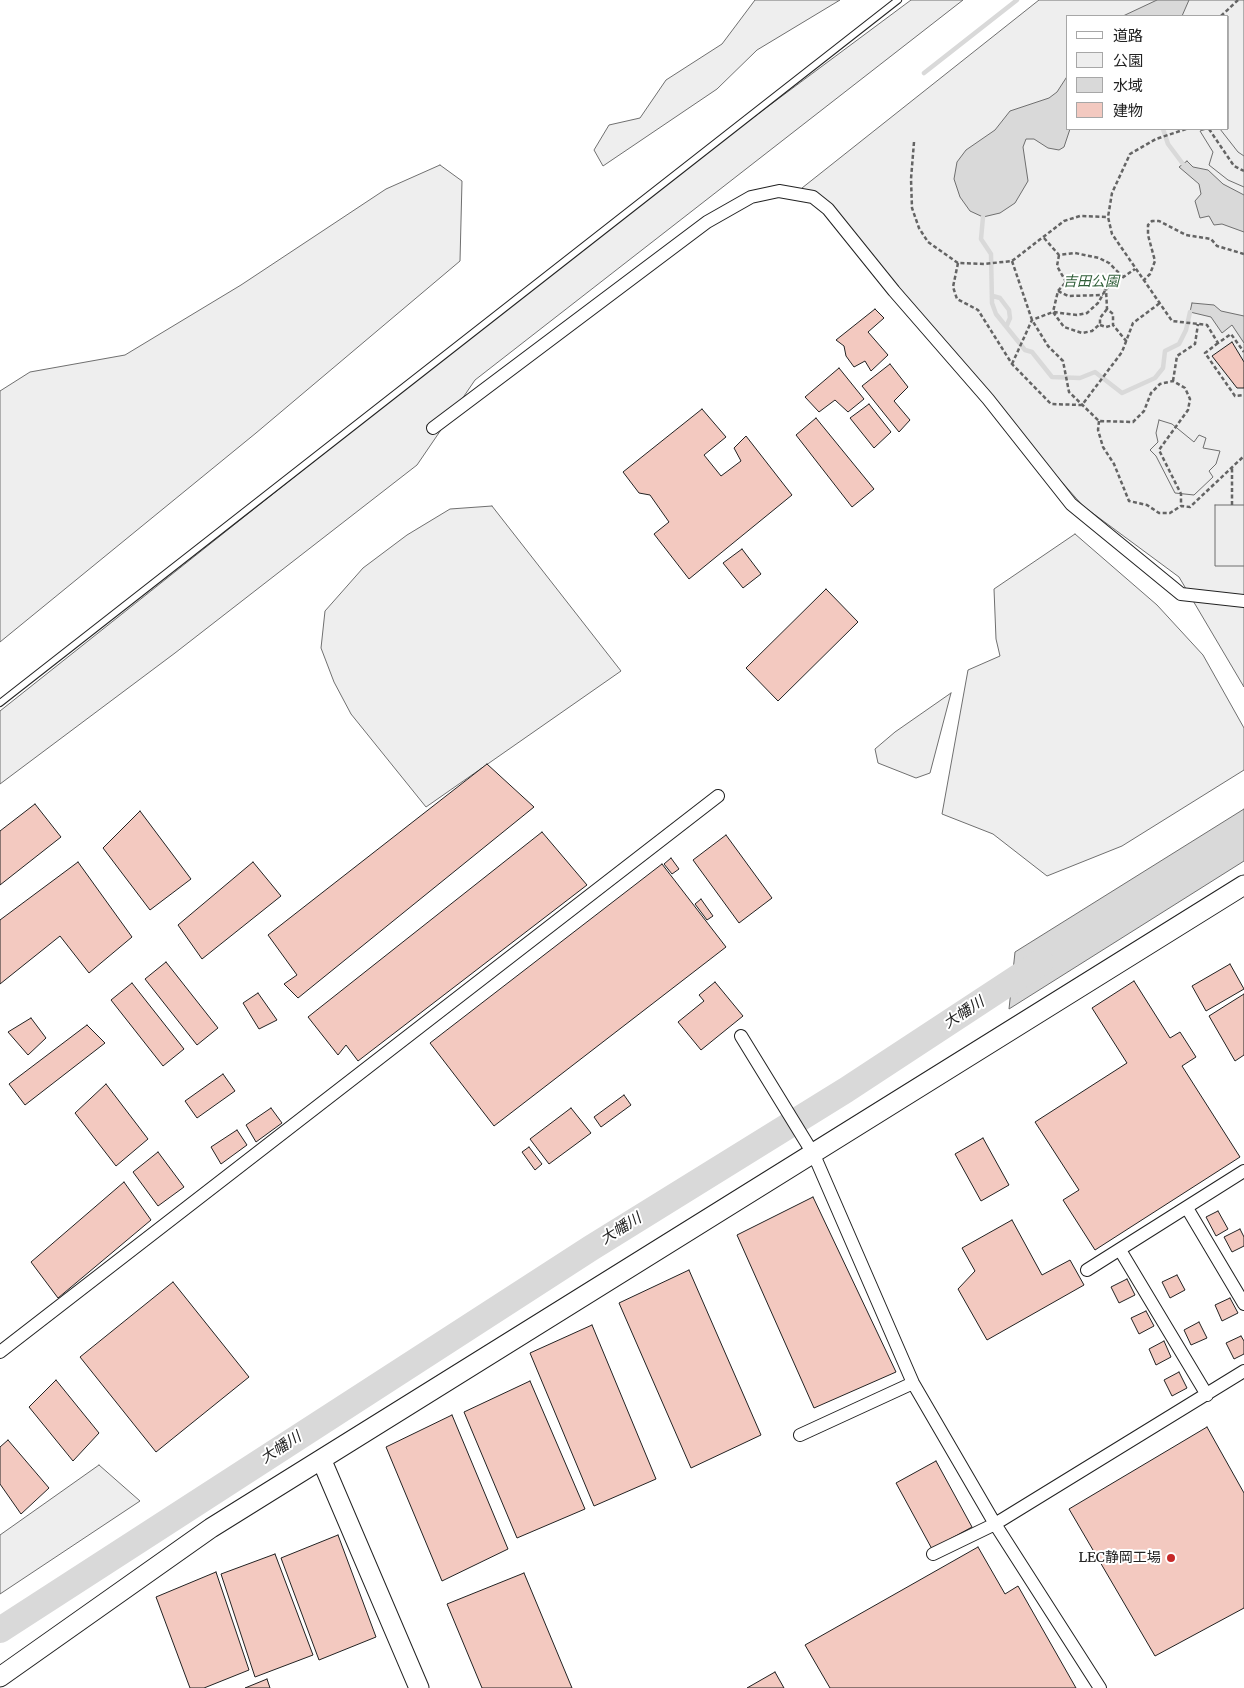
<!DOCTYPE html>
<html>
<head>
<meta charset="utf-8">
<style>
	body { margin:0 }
	#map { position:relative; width:1244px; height:1688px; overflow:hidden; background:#fff; font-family:Merriweather,"Noto Sans JP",serif }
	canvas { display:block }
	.legend { position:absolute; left:1066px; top:15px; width:162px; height:115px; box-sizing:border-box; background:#fff; border:1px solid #a7a7a7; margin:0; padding:6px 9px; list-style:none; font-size:15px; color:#222 }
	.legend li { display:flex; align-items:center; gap:10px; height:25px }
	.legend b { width:25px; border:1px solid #a7a7a7 }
</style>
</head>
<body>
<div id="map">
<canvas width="1244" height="1688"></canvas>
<ul class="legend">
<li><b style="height:6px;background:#fff"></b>道路</li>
<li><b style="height:14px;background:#eee"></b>公園</li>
<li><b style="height:14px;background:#d9d9d9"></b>水域</li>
<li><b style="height:14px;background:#f3c9c0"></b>建物</li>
</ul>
</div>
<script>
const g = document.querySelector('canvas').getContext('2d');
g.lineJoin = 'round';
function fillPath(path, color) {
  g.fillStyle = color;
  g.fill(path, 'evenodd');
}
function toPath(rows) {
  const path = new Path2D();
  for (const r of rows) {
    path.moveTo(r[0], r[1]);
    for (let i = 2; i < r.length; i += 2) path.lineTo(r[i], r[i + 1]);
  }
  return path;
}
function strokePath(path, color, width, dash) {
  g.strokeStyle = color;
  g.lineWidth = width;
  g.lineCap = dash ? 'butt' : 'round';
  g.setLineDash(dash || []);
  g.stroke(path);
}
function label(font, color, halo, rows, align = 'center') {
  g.font = font + ' Merriweather,"Noto Sans JP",serif';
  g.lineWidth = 4;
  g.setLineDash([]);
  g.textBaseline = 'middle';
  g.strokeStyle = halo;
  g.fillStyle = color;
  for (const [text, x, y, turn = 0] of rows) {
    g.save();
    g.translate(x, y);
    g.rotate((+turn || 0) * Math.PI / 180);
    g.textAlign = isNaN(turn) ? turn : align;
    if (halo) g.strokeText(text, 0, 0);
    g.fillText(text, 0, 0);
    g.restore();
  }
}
const green = toPath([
	[755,0,840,0,757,50,717,89,603,166,594,150,609,125,640,118,666,80,722,44,755,0],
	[911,0,963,0,475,380,417,465,175,653,0,784,0,711,645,198,911,0],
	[1039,0,1244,0,1244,687,1179,577,1083,506,802,188,1039,0],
	[1068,16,1228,16,1228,129,1068,129,1068,16],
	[440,165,462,181,460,261,256,433,0,642,0,391,30,372,125,355,241,285,386,189,440,165],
	[492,506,621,671,426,807,351,714,334,682,321,648,325,611,363,568,407,535,450,509,492,506],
	[1075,534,1157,605,1203,655,1244,728,1244,770,1122,846,1047,876,993,834,942,814,968,670,1000,656,996,639,994,589,1075,534],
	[951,693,930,773,916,778,878,763,875,749,895,732,951,693],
	[99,1465,140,1501,0,1594,0,1535,99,1465]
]);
fillPath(green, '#eee');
strokePath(green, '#6f6f6f', 1);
const parking = toPath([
	[1207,129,1220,129,1238,152,1244,156,1244,187,1228,180,1209,165,1213,152,1200,131,1207,129],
	[1159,420,1172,424,1194,442,1199,435,1206,438,1203,448,1220,451,1216,464,1209,471,1213,477,1194,495,1175,493,1156,456,1150,450,1158,442,1156,433,1159,420],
	[1215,505,1244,505,1244,566,1215,566,1215,505]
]);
fillPath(parking, '#ededed');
strokePath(parking, '#6f6f6f', 1);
const water = toPath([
	[1157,0,1189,0,1182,16,1123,16,1157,0],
	[1068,75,1068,129,1070,129,1064,147,1059,150,1048,148,1034,139,1026,139,1023,147,1028,181,1015,203,1000,213,983,217,970,211,960,197,954,179,957,162,966,150,995,130,1010,111,1049,98,1057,92,1068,75],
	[1187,161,1193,167,1208,170,1223,184,1244,195,1244,232,1222,224,1214,225,1209,216,1200,218,1195,201,1201,194,1199,184,1179,167,1187,161],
	[1192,303,1214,305,1221,311,1244,316,1244,343,1232,325,1222,333,1211,317,1190,312,1192,303],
	[1244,809,1244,861,1009,1009,1015,952,1244,809]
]);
fillPath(water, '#d9d9d9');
strokePath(water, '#6f6f6f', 1);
strokePath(toPath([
	[924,73,1017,0],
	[1163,129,1168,144,1183,164],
	[983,217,981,239,991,254,992,303,996,314,1025,350,1032,352,1052,377,1080,378,1095,372,1122,393,1155,378,1163,368,1165,351,1179,344,1186,330,1190,312],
	[993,296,1000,298,1009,310,1010,318,1007,325]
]), '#d9d9d9', 4.5);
strokePath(toPath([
	[0,1630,591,1248,846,1090,1041,962]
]), '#d9d9d9', 26);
const building = toPath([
	[875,309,884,318,868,332,888,355,871,371,865,361,854,367,846,356,844,346,836,340,875,309],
	[1232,342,1244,362,1244,388,1237,388,1212,356,1232,342],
	[890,364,908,387,894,401,910,420,899,432,862,386,890,364],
	[839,368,864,399,848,412,835,400,819,412,805,397,839,368],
	[869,404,891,432,874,448,850,418,869,404],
	[702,409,726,437,704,455,721,476,741,461,734,448,746,436,792,495,689,579,654,534,669,522,650,495,639,493,623,472,702,409],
	[816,418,874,489,852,507,796,435,816,418],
	[742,549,761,574,743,588,723,563,742,549],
	[826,589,858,622,778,701,746,668,826,589],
	[487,764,534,807,298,998,284,984,297,975,268,935,487,764],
	[35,804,61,837,0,885,0,831,35,804],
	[140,811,191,879,150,910,103,848,140,811],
	[542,832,587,885,358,1061,346,1045,338,1055,308,1017,542,832],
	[726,835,772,898,739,923,693,860,726,835],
	[671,858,679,869,672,874,664,864,671,858],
	[78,862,132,937,89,973,60,936,0,984,0,920,78,862],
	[253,862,281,896,202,959,178,925,253,862],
	[662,864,726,947,494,1126,430,1043,662,864],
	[701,899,713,916,707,920,695,904,701,899],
	[166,962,218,1028,197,1045,145,979,166,962],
	[1230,964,1244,989,1206,1011,1192,986,1230,964],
	[1134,981,1170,1038,1180,1032,1196,1057,1182,1066,1240,1157,1095,1250,1063,1200,1079,1190,1035,1122,1127,1063,1092,1008,1134,981],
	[715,982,743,1016,701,1050,678,1022,704,1001,699,995,715,982],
	[132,983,184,1049,163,1066,111,1000,132,983],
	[258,993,277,1020,259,1029,243,1003,258,993],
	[1244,994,1244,1055,1235,1061,1209,1016,1244,994],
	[31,1018,46,1038,28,1055,8,1032,31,1018],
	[87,1025,105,1043,25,1105,9,1084,87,1025],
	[223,1074,235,1091,197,1118,185,1101,223,1074],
	[106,1084,148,1139,116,1166,75,1113,106,1084],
	[624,1095,631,1105,601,1127,594,1117,624,1095],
	[271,1108,282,1123,256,1142,246,1125,271,1108],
	[571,1108,591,1133,549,1164,530,1139,571,1108],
	[237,1130,247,1145,221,1164,211,1147,237,1130],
	[983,1138,1009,1185,981,1201,955,1154,983,1138],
	[529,1147,542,1164,535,1170,522,1152,529,1147],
	[158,1152,184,1187,158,1206,133,1172,158,1152],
	[124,1182,151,1220,58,1298,31,1262,124,1182],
	[813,1197,896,1372,814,1408,737,1235,813,1197],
	[1218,1211,1228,1229,1216,1236,1206,1217,1218,1211],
	[1012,1220,1042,1275,1070,1260,1084,1285,987,1340,958,1289,975,1271,962,1248,1012,1220],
	[1240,1229,1244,1237,1244,1246,1232,1252,1224,1237,1240,1229],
	[689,1270,761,1435,691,1468,619,1303,689,1270],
	[1177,1275,1185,1290,1170,1298,1162,1282,1177,1275],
	[1127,1279,1135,1295,1119,1303,1111,1287,1127,1279],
	[173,1282,249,1377,156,1452,80,1357,173,1282],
	[1230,1298,1238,1313,1222,1321,1215,1305,1230,1298],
	[1146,1311,1154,1326,1139,1334,1131,1318,1146,1311],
	[1199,1322,1207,1338,1191,1345,1184,1330,1199,1322],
	[592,1325,656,1479,594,1506,530,1353,592,1325],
	[1241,1336,1244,1341,1244,1354,1234,1359,1226,1343,1241,1336],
	[1164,1341,1171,1357,1156,1365,1149,1349,1164,1341],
	[1179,1372,1187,1388,1172,1396,1164,1380,1179,1372],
	[56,1380,99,1433,73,1461,29,1407,56,1380],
	[530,1381,585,1509,517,1538,464,1412,530,1381],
	[452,1415,508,1549,442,1581,386,1447,452,1415],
	[1207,1427,1244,1493,1244,1608,1155,1656,1069,1509,1207,1427],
	[8,1440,49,1488,21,1514,0,1484,0,1447,8,1440],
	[936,1461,972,1527,932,1549,896,1483,936,1461],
	[338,1535,376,1637,319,1660,281,1558,338,1535],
	[978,1547,1005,1594,1018,1586,1076,1688,830,1688,805,1645,978,1547],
	[275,1554,313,1655,255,1677,221,1574,275,1554],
	[216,1572,249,1670,204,1688,190,1688,156,1597,216,1572],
	[524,1573,572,1688,482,1688,447,1604,524,1573],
	[775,1672,784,1688,747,1688,775,1672],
	[267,1679,270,1688,245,1688,267,1679]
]);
fillPath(building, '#f3c9c0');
strokePath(building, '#222', 1);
const lane = toPath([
	[0,703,898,0]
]);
const street = toPath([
	[433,428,707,222,751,197,779,191,813,197,828,209,894,291,988,399,1071,504,1181,594,1244,601],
	[741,1036,814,1155,913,1383,995,1524,1100,1688],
	[1187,1208,1244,1304],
	[1120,1250,1207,1395],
	[1087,1270,1244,1171],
	[0,1352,718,796],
	[800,1435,913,1383],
	[933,1554,995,1524,1244,1371]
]);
const secondary = toPath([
	[322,1461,419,1688],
	[0,1677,211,1528,1244,885]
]);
strokePath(lane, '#222', 8);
strokePath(street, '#222', 14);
strokePath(secondary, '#222', 21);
strokePath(toPath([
	[1221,16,1238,0],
	[1186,129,1156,139,1130,154,1112,193,1108,217,1112,234,1172,321,1207,325,1218,343,1231,334,1244,352],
	[1209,129,1234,166,1244,171],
	[914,142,911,179,912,208,919,228,928,242,958,263,984,264,1012,261,1064,221,1080,216,1108,217],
	[1044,238,1059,255,1075,253,1099,258,1109,263,1123,277],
	[1059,255,1057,266,1066,282],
	[1012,261,1032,320,1048,346,1063,361,1069,392,1099,421,1133,422,1144,411,1151,393,1160,384,1173,381,1185,388,1190,399,1188,410,1159,450,1181,494,1181,506],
	[958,263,953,287,957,299,978,310,1012,364,1051,404,1082,405,1122,352,1133,323,1160,303],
	[1143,281,1150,274,1155,261,1148,235,1148,225,1152,221,1159,221,1186,235,1211,239,1217,246,1244,254],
	[1058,291,1068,296,1103,295],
	[1107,309,1100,318,1100,324,1092,331,1082,333,1064,327,1053,312,1058,291,1066,282,1079,279,1093,282,1106,289,1107,309,1113,314,1113,325,1127,342],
	[1100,325,1106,327,1113,325],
	[1218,343,1205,353,1235,396,1244,395],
	[1012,364,1032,320,1053,312,1077,315,1087,313,1098,303,1106,289,1135,269],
	[1173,381,1177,356,1195,344,1198,324],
	[1099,421,1098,430,1103,447,1114,464,1129,501,1147,505,1159,513,1170,513,1181,506,1190,507,1244,456],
	[1232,505,1232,467]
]), '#646464', 2.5, [4, 2.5]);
strokePath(lane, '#fff', 6);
strokePath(street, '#fff', 12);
strokePath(secondary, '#fff', 19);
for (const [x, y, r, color] of [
	[1171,1558,5,"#c62828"]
]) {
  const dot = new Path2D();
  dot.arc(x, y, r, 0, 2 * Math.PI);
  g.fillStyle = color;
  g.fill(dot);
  strokePath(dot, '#fff', 2);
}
label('italic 14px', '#2f5e38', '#fff', [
	["吉田公園",1091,282]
]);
label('14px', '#222', '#fff', [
	["LEC静岡工場",1161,1558]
], 'right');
label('italic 15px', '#222', '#fff', [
	["大幡川",964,1013,-33],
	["大幡川",621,1229,-32],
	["大幡川",281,1448,-33]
]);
</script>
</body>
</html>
